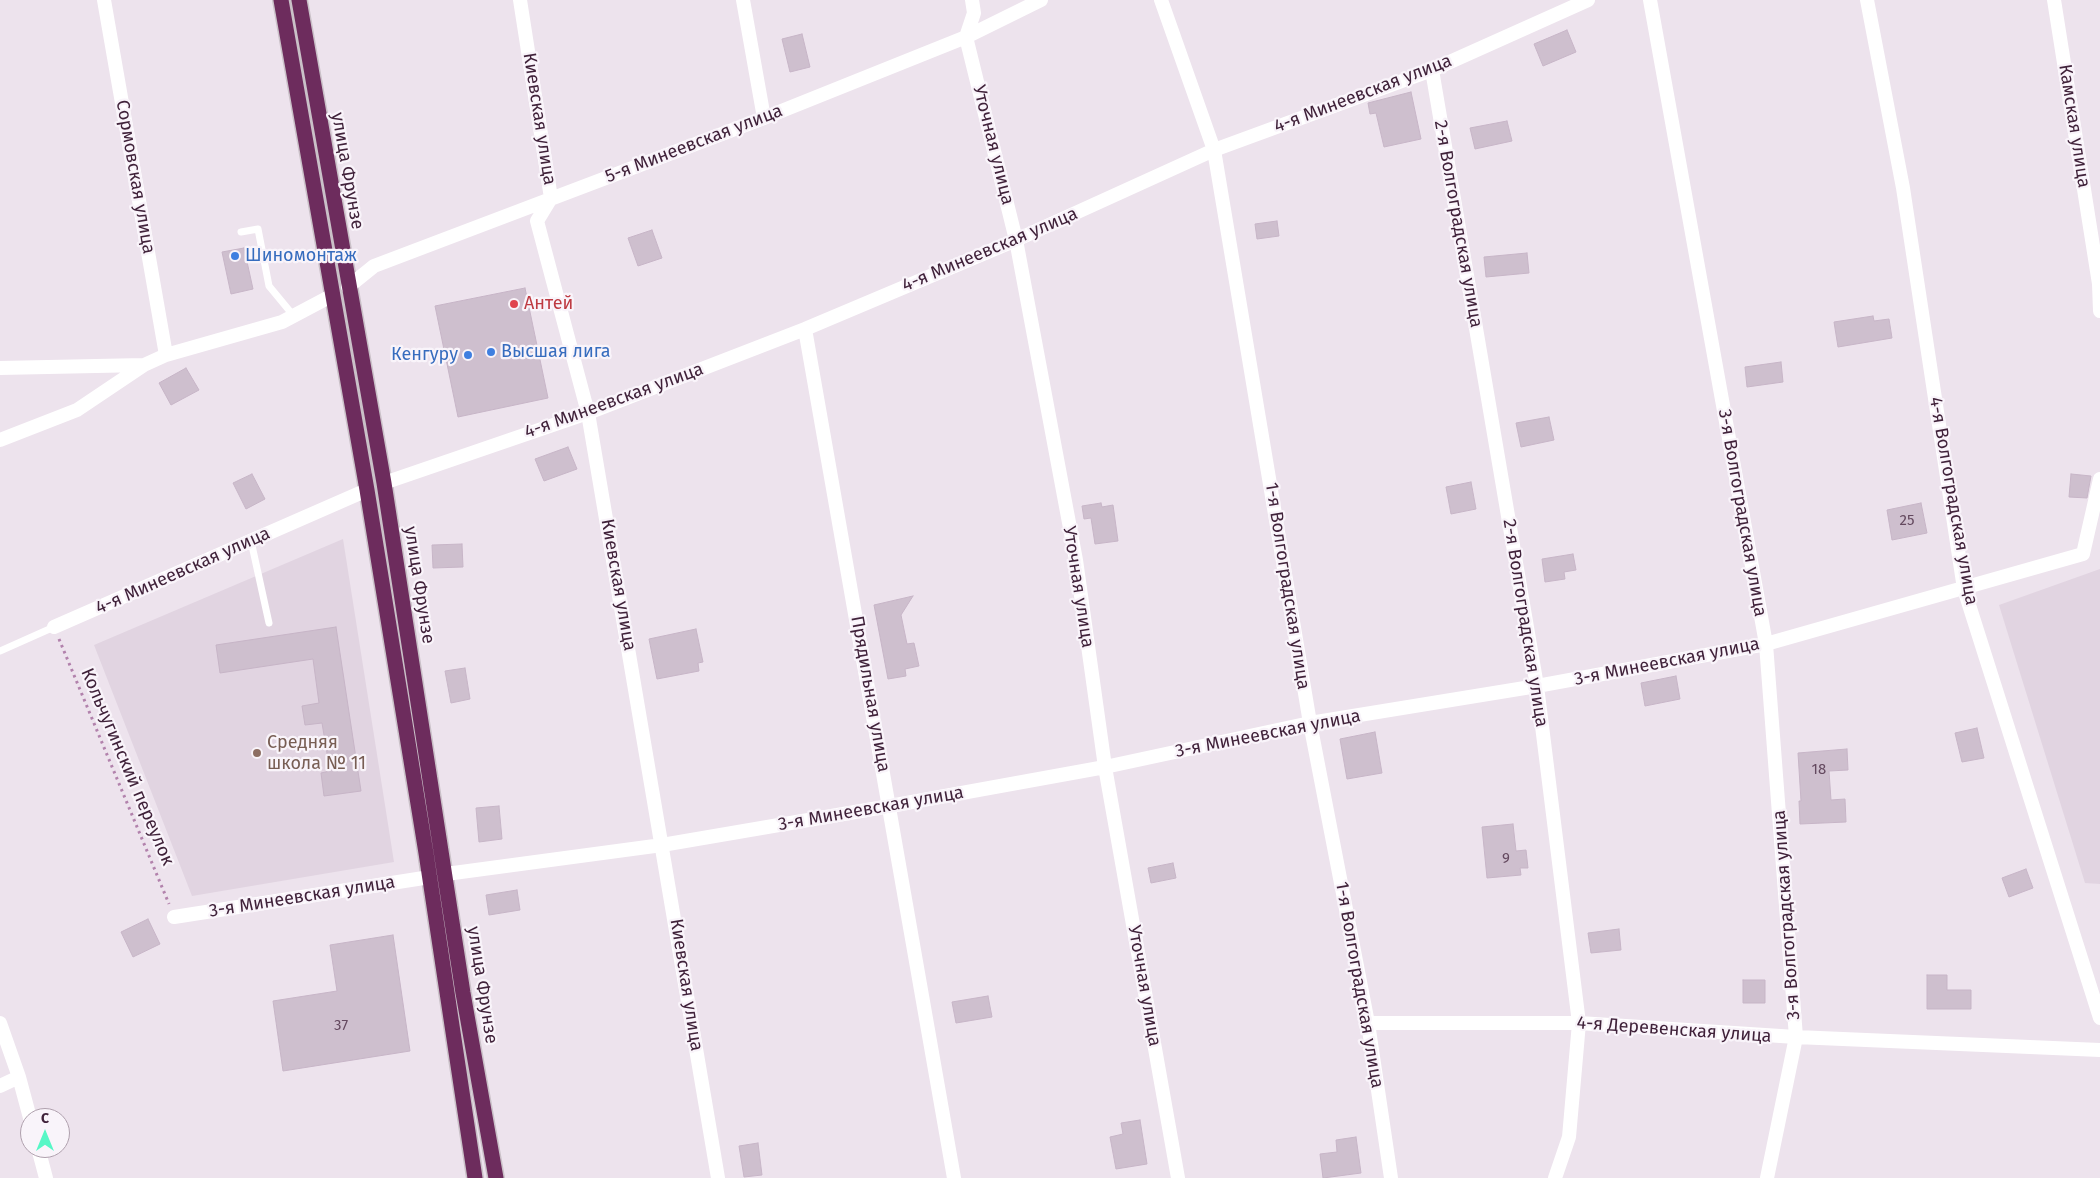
<!DOCTYPE html>
<html>
<head>
<meta charset="utf-8">
<style>
	body { margin:0 }
	#map { position:relative; width:2100px; height:1178px; overflow:hidden; background:#ede3ed; font-family:"Fira Sans",sans-serif }
	canvas { display:block }
	.north { position:absolute; left:20px; top:1108px; width:50px; height:50px; box-sizing:border-box; background:#f9f4fa; border:1px solid #afa0ad; border-radius:50%; rotate:0deg; font-size:14px; font-weight:700; line-height:20px; text-align:center; color:#40223a }
	.north::after { content:''; display:block; margin:auto; width:18px; height:22px; background:#57f7c6; clip-path:polygon(50% 0,100% 100%,50% 72%,0 100%) }
</style>
</head>
<body>
<div id="map">
<canvas width="2100" height="1178"></canvas>
<div class="north">С</div>
</div>
<script>
const g = document.querySelector('canvas').getContext('2d');
g.lineJoin = 'round';
function fillPath(path, color) {
  g.fillStyle = color;
  g.fill(path, 'evenodd');
}
function toPath(rows) {
  const path = new Path2D();
  for (const r of rows) {
    path.moveTo(r[0], r[1]);
    for (let i = 2; i < r.length; i += 2) path.lineTo(r[i], r[i + 1]);
  }
  return path;
}
function strokePath(path, color, width, dash) {
  g.strokeStyle = color;
  g.lineWidth = width;
  g.lineCap = dash ? 'butt' : 'round';
  g.setLineDash(dash || []);
  g.stroke(path);
}
function label(font, color, halo, rows, align = 'center') {
  g.font = font + ' "Fira Sans",sans-serif';
  g.lineWidth = 4.5;
  g.setLineDash([]);
  g.textBaseline = 'middle';
  g.strokeStyle = halo;
  g.fillStyle = color;
  for (const [text, x, y, turn = 0] of rows) {
    g.save();
    g.translate(x, y);
    g.rotate((+turn || 0) * Math.PI / 180);
    g.textAlign = isNaN(turn) ? turn : align;
    if (halo) g.strokeText(text, 0, 0);
    g.fillText(text, 0, 0);
    g.restore();
  }
}
fillPath(toPath([
	[343,539,394,862,192,896,94,645],
	[2100,569,2100,884,2085,883,1999,605]
]), '#e1d4e1');
const building = toPath([
	[1567,30,1576,52,1543,66,1534,44,1567,30],
	[802,34,810,67,790,72,782,39,802,34],
	[1411,92,1421,139,1384,147,1376,113,1370,114,1368,103,1411,92],
	[1507,121,1512,141,1475,149,1470,128,1507,121],
	[1277,221,1279,236,1257,239,1255,224,1277,221],
	[652,230,662,258,638,266,628,238,652,230],
	[244,248,253,289,231,294,222,252,244,248],
	[1527,253,1529,273,1486,277,1484,257,1527,253],
	[525,288,548,398,458,417,435,306,525,288],
	[1873,316,1874,321,1889,319,1892,338,1838,347,1834,322,1873,316],
	[1781,362,1783,382,1747,387,1745,367,1781,362],
	[186,368,199,390,171,405,159,383,186,368],
	[1549,417,1554,440,1521,447,1516,423,1549,417],
	[568,447,577,469,544,481,535,459,568,447],
	[252,474,265,499,246,509,233,483,252,474],
	[2071,474,2091,476,2087,498,2069,497,2071,474],
	[1471,482,1476,509,1451,514,1446,487,1471,482],
	[1101,503,1102,507,1113,505,1118,541,1095,544,1091,518,1084,519,1082,506,1101,503],
	[1921,503,1927,533,1892,540,1887,510,1921,503],
	[462,544,463,567,433,568,432,545,462,544],
	[1573,554,1576,570,1564,572,1565,579,1545,582,1542,559,1573,554],
	[913,596,901,615,907,644,914,643,919,666,905,669,906,676,888,679,874,605,913,596],
	[336,627,361,791,324,796,321,773,330,771,322,723,305,725,302,706,319,703,313,659,220,673,216,645,336,627],
	[696,629,703,662,698,663,699,671,657,679,649,639,696,629],
	[465,668,470,699,451,703,445,671,465,668],
	[1676,676,1680,699,1645,706,1641,683,1676,676],
	[1977,728,1984,758,1962,762,1955,733,1977,728],
	[1375,732,1382,773,1347,779,1340,739,1375,732],
	[1847,749,1848,770,1829,771,1831,800,1845,799,1846,822,1800,824,1799,801,1801,801,1798,753,1847,749],
	[499,806,502,839,479,842,476,808,499,806],
	[1513,824,1516,851,1526,850,1528,868,1520,868,1521,875,1487,878,1482,827,1513,824],
	[1173,863,1176,878,1151,883,1148,868,1173,863],
	[2026,869,2033,888,2009,897,2002,878,2026,869],
	[517,890,520,910,489,915,486,895,517,890],
	[148,919,160,944,133,957,121,932,148,919],
	[1619,929,1621,950,1591,953,1588,933,1619,929],
	[393,935,410,1051,283,1071,273,1001,337,991,330,945,393,935],
	[1927,975,1947,975,1947,990,1971,990,1971,1009,1927,1009,1927,975],
	[1743,980,1765,980,1765,1003,1743,1003,1743,980],
	[988,996,992,1017,956,1023,952,1002,988,996],
	[1140,1120,1147,1164,1116,1169,1110,1137,1123,1134,1121,1123,1140,1120],
	[1356,1137,1361,1173,1323,1178,1320,1154,1337,1152,1336,1140,1356,1137],
	[758,1143,762,1175,744,1177,739,1146,758,1143]
]);
fillPath(building, '#cebfce');
strokePath(building, '#c7b5c7', 1);
const highway = toPath([
	[281,0,367,490,426,853,475,1178],
	[299,0,384,483,463,993,496,1178]
]);
strokePath(highway, '#cac1c8', 18);
strokePath(toPath([
	[59,639,169,904]
]), '#b282ac', 3, [2.5, 4]);
strokePath(toPath([
	[241,232,258,229,269,286,293,315],
	[251,541,269,623],
	[0,651,54,627]
]), '#fff', 7);
strokePath(toPath([
	[104,0,166,355],
	[520,0,551,198,537,221,588,413,718,1178],
	[743,0,764,118],
	[972,0,974,13,966,37,1016,240,1076,560,1105,767,1178,1178],
	[1161,0,1214,150,1310,723,1368,1023,1391,1178],
	[1650,0,1766,644,1796,1037,1767,1178],
	[1867,0,1903,188,1964,589,2100,1018],
	[2054,0,2099,284,2100,311],
	[1432,70,1537,686,1579,1023,1569,1137,1555,1178],
	[348,287,374,266,764,118,966,37,1041,0],
	[805,329,954,1178],
	[0,368,144,365],
	[0,440,77,410,144,365,166,355,282,322,333,295],
	[384,483,588,413,805,329,1016,240,1214,150,1432,70,1588,0],
	[54,627,367,490],
	[446,874,662,845,890,806,1105,767,1310,723,1537,686,1766,644,2083,554,2100,479],
	[174,917,430,877],
	[0,1023,19,1077,30,1118],
	[1368,1023,1579,1023,1796,1037,2100,1050],
	[0,1086,19,1077],
	[38,1148,46,1178]
]), '#fff', 14);
strokePath(highway, '#6d2c5d', 15);
for (const [x, y, r, color] of [
	[235,256,5,"#3f7fe0"],
	[514,304,5,"#e0444e"],
	[491,352,5,"#3f7fe0"],
	[468,355,5,"#3f7fe0"],
	[257,753,5,"#8d6e63"]
]) {
  const dot = new Path2D();
  dot.arc(x, y, r, 0, 2 * Math.PI);
  g.fillStyle = color;
  g.fill(dot);
  strokePath(dot, '#f9f4fa', 2);
}
label('15px', '#64495f', null, [
	["25",1907,521],
	["18",1819,770],
	["9",1506,859],
	["37",341,1026]
]);
label('18px', '#40223a', '#f9f4fa', [
	["4-я Минеевская улица",1363,94,-21],
	["Киевская улица",539,119,81],
	["Камская улица",2074,126,81],
	["5-я Минеевская улица",694,144,-21],
	["Уточная улица",993,145,76],
	["улица Фрунзе",347,171,80],
	["Сормовская улица",135,177,80],
	["2-я Волгоградская улица",1458,224,80],
	["4-я Минеевская улица",990,250,-23],
	["4-я Минеевская улица",614,401,-20],
	["4-я Волгоградская улица",1953,501,80],
	["3-я Волгоградская улица",1742,513,80],
	["4-я Минеевская улица",183,571,-24],
	["улица Фрунзе",419,585,81],
	["Киевская улица",618,585,80],
	["1-я Волгоградская улица",1287,586,81],
	["Уточная улица",1078,587,81],
	["2-я Волгоградская улица",1525,623,81],
	["3-я Минеевская улица",1667,662,-11],
	["Прядильная улица",870,694,80],
	["3-я Минеевская улица",1268,734,-11],
	["Кольчугинский переулок",127,767,67],
	["3-я Минеевская улица",871,809,-10],
	["3-я Минеевская улица",302,897,-9],
	["3-я Волгоградская улица",1787,915,-94],
	["улица Фрунзе",482,985,81],
	["Киевская улица",686,985,81],
	["1-я Волгоградская улица",1359,985,80],
	["Уточная улица",1144,986,80],
	["4-я Деревенская улица",1674,1030,4]
]);
label('18px', '#366cbe', '#f9f4fa', [
	["Шиномонтаж",245,256],
	["Высшая лига",501,352],
	["Кенгуру",458,355,"right"]
], 'left');
label('18px', '#be3a42', '#f9f4fa', [
	["Антей",524,304]
], 'left');
label('18px', '#785e54', '#f9f4fa', [
	["Средняя",267,743],
	["школа № 11",267,764]
], 'left');
</script>
</body>
</html>
